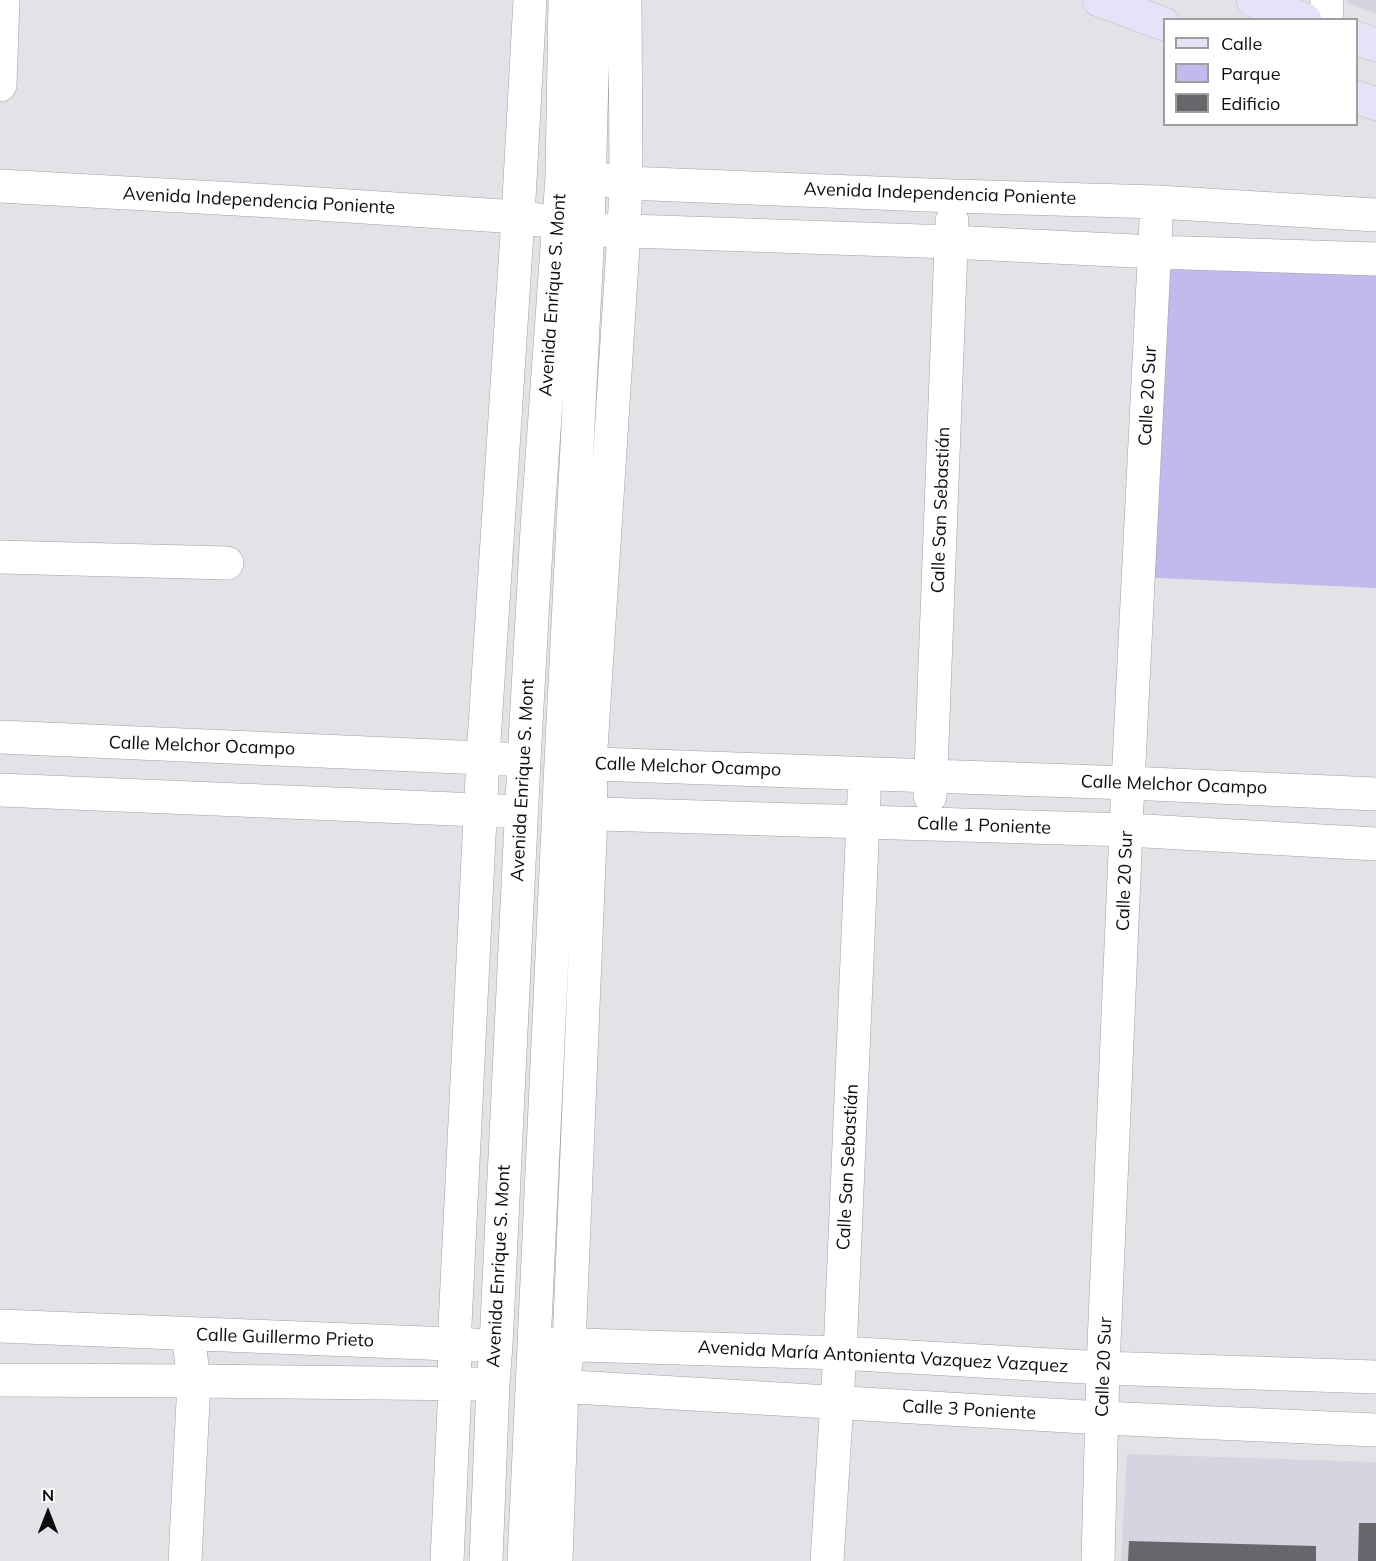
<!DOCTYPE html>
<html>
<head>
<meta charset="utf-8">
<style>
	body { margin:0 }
	#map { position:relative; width:1376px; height:1561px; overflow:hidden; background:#e3e2e7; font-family:Mulish,sans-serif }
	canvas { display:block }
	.legend { position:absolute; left:1163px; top:18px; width:195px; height:108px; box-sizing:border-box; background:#fff; border:2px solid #9e9e9e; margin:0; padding:8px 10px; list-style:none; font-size:18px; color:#0c0c0d }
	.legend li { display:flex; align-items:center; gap:12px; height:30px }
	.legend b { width:30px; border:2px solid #9e9e9e }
	.north { position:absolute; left:18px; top:1483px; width:60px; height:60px; -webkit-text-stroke:4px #fff; paint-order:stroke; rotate:0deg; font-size:16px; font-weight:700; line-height:24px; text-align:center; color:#0c0c0d }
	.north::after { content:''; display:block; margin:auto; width:21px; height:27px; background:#0c0c0d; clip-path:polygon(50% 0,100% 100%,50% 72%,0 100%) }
</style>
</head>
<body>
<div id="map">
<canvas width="1376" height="1561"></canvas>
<ul class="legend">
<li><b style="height:8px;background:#e6e2f8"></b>Calle</li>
<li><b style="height:16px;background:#c3b9ec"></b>Parque</li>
<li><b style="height:16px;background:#67676b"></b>Edificio</li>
</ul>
<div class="north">N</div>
</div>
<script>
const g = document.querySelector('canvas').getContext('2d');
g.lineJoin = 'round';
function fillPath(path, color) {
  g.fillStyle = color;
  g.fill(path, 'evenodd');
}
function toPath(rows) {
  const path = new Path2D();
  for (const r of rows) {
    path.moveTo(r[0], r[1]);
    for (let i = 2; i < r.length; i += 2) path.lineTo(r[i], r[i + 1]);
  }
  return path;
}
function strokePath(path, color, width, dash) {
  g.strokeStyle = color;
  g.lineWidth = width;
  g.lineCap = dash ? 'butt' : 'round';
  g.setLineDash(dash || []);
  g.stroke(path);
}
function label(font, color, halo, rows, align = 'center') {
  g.font = font + ' Mulish,sans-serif';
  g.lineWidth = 6;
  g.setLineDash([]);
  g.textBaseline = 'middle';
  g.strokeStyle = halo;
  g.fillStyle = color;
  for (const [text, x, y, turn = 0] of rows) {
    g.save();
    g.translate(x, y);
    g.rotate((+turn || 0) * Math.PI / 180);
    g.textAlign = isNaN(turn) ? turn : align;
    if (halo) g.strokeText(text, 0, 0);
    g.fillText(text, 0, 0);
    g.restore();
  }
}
fillPath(toPath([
	[1347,0,1376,0,1376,14,1347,3],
	[1127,1454,1376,1462,1376,1561,1121,1561]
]), '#d6d4e1');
fillPath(toPath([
	[1155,252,1376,259,1376,588,1138,577]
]), '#c3b9ec');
fillPath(toPath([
	[1359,1523,1376,1523,1376,1561,1358,1561],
	[1129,1541,1316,1546,1316,1561,1128,1561]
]), '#67676b');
const minor = toPath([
	[1326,20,1327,0],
	[0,85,3,0],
	[605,180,626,183,953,196,1157,202,1376,215],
	[0,186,272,201,518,217,539,220],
	[601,230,951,242,1155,252,1376,259],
	[0,557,227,563],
	[0,737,505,759],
	[568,763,1128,783,1376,794],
	[0,790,502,811],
	[930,796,952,221],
	[568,813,1127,830,1376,844],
	[0,1326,475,1345],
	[548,1344,840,1353,1103,1368,1376,1377],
	[0,1380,194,1381,475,1384],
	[539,1385,1102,1418,1376,1430],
	[185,1561,194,1381,188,1334],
	[447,1561,455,1385,454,1345,483,757,518,217,530,0],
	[486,1561,493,1384,496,1345,524,760,537,529,562,177,565,0],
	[524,1561,561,762,588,229,594,0],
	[556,1561,562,1387,569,1345,591,814,590,764,624,231,626,183,625,0],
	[827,1561,840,1353,865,774],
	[1098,1561,1103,1368,1128,783,1157,202]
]);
const primary = toPath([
	[1099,0,1164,24],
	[1253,0,1305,20],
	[1356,38,1376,45],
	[1356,97,1376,104]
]);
strokePath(minor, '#a0a0a4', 34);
strokePath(primary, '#c0c0c0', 34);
strokePath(minor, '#fff', 33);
strokePath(primary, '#e6e2f8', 33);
label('18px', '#0c0c0d', '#fff', [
	["Avenida Independencia Poniente",940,194,2],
	["Avenida Independencia Poniente",259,201,3],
	["Avenida Enrique S. Mont",553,295,-86],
	["Calle 20 Sur",1148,396,-87],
	["Calle San Sebastián",941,510,-88],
	["Calle Melchor Ocampo",202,746,2],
	["Calle Melchor Ocampo",688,767,2],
	["Avenida Enrique S. Mont",523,780,-87],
	["Calle Melchor Ocampo",1174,785,2],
	["Calle 1 Poniente",984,826,2],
	["Calle 20 Sur",1125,881,-88],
	["Calle San Sebastián",848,1167,-87],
	["Avenida Enrique S. Mont",499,1266,-87],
	["Calle Guillermo Prieto",285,1338,2],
	["Avenida María Antonienta Vazquez Vazquez",883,1357,3],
	["Calle 20 Sur",1104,1367,-88],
	["Calle 3 Poniente",969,1410,3]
]);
</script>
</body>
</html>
